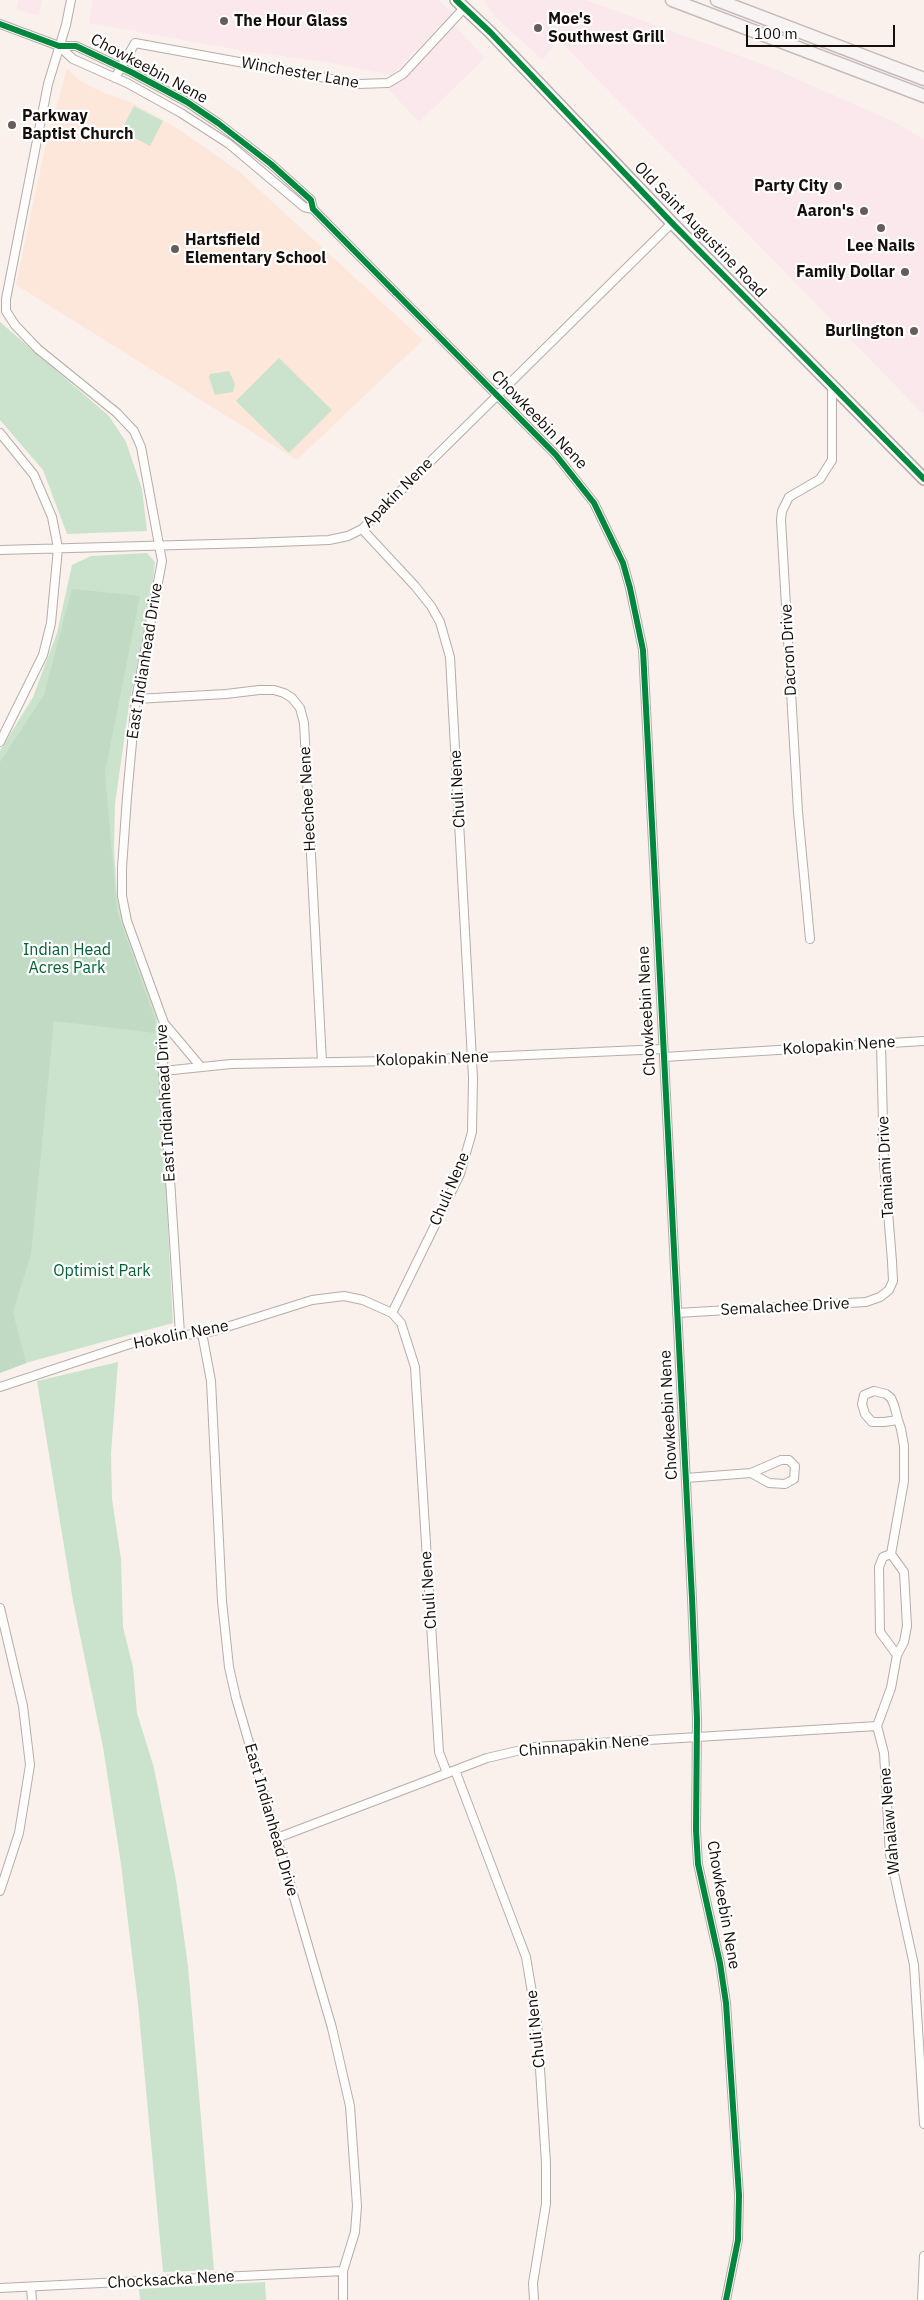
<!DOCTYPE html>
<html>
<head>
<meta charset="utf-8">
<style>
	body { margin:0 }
	#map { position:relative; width:924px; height:2300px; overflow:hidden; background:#faf1ed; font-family:"IBM Plex Sans",sans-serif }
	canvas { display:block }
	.scale { position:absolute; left:746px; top:25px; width:149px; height:22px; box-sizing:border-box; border:2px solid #160e0a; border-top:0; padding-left:6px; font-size:15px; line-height:18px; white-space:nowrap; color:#160e0a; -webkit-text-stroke:4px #fff; paint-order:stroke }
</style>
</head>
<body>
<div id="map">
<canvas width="924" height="2300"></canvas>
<div class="scale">100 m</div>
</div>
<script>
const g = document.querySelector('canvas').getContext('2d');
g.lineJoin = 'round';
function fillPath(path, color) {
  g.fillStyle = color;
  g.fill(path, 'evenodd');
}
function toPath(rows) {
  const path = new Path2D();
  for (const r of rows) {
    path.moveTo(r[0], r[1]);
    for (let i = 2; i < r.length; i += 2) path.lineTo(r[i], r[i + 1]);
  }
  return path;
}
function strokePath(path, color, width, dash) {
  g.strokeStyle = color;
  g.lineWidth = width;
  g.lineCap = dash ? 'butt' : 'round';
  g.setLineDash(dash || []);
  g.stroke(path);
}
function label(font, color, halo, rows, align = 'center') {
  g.font = font + ' "IBM Plex Sans",sans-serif';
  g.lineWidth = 4.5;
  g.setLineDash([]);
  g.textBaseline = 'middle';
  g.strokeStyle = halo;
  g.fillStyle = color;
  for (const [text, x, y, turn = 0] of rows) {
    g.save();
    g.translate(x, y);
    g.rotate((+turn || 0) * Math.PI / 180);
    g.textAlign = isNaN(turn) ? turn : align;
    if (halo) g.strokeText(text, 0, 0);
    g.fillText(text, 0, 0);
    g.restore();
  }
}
fillPath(toPath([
	[19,0,42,0,39,16,16,9],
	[93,0,439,0,452,13,392,75,326,62,243,51,89,23],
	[484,0,586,0,765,65,897,123,924,140,924,415,558,39,543,60,495,17],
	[454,25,485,58,419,122,388,89]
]), '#fae8ec');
fillPath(toPath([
	[67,68,80,81,107,94,131,102,177,128,240,172,423,340,297,460,16,285,44,152]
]), '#fde7db');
fillPath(toPath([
	[134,106,163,121,150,146,124,132,124,125],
	[0,322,109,416,126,442,142,489,147,531,67,534,43,470,0,420],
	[279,358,332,410,289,453,236,401],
	[229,371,235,384,233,392,215,395,209,377,210,374],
	[147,553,155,562,151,597,129,705,115,804,114,849,117,896,122,919,157,1018,173,1323,29,1362,0,1373,0,751,33,697,57,633,72,565,91,556],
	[118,1362,111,1453,112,1499,121,1559,123,1627,133,1667,137,1713,154,1768,176,1880,188,1966,214,2270,163,2272,138,2004,121,1864,103,1747,73,1601,37,1381],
	[265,2282,266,2300,140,2300,139,2289]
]), '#cbe3cd');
fillPath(toPath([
	[72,589,140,596,105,772,117,912,155,1019,155,1033,54,1021,31,1254,13,1312,26,1363,0,1373,0,762,44,695]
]), '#c0dac3');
const street = toPath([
	[71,0,66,25,48,84,6,299,6,311,15,325,38,349,117,413,134,431,141,447,162,561,136,699,127,797,122,868,122,896,127,921,164,1023,163,1071,180,1334],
	[0,24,59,46,76,46,133,73,187,102,218,123,271,164,311,200,313,209,556,455,594,503,623,563,630,588,643,650,692,1598,697,1719,696,1830,698,1864,720,1963,726,2003,739,2195,738,2240,726,2300],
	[59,46,73,59,127,83,181,113,229,144,304,207,313,209],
	[115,78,135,43,359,84,388,83,403,74,465,7],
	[0,433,34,475,52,517,58,548,51,623,43,655,0,742],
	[362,529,415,586,431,606,440,622,450,657,473,1078,472,1132,460,1174,392,1313],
	[0,550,251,543,329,540,348,536,362,529,672,223],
	[136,699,226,694,259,690,274,690,284,693,292,698,300,708,304,723,322,1062],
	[810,939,798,812,781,520,782,511,789,497,820,479,832,460,832,385],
	[164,1023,201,1067],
	[664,1057,924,1041],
	[163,1071,231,1064,392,1061,663,1049],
	[677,1313,866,1302,880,1297,889,1290,893,1281,892,1261,884,1163,881,1044],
	[202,1333,211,1381,222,1601,229,1667,236,1698,332,2028,350,2106,357,2206,355,2232,343,2271,343,2300],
	[0,1387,136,1342,214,1331,312,1300,344,1296,363,1300,392,1313,401,1323,415,1367,439,1752,447,1773],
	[781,1460,789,1460,795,1466,794,1479,785,1484,769,1483,751,1473,781,1460],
	[686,1478,751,1473],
	[891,1554,904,1572,907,1626,904,1642,897,1655,891,1688,877,1726,884,1753,890,1855,914,1965,924,2124],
	[891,1554,904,1481,904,1446,901,1429,898,1420,894,1405,891,1398,886,1394,874,1391,864,1395,862,1404,865,1414,872,1422,884,1422,898,1420],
	[891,1554,883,1557,879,1567,880,1632,897,1655],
	[0,1608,23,1706,30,1765,19,1833,0,1891],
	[455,1770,526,1957,537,2022,546,2163,546,2204,533,2283,534,2300],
	[277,1838,487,1758,534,1747,877,1726],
	[31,2287,32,2300],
	[0,2288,343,2271],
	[922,2300,924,2256]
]);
const secondary = toPath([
	[456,0,490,32,674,225,924,479]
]);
const primary = toPath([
	[672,0,924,96],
	[717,0,924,79]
]);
strokePath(street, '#b5ada9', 10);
strokePath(secondary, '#b5ada9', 14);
strokePath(primary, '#c6bbb9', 15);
strokePath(street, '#fefdfc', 8);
strokePath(secondary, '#fefdfc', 11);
strokePath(primary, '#f9f4f4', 12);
strokePath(toPath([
	[456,0,490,32,674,225,924,479],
	[0,24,59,46,76,46,133,73,187,102,218,123,271,164,311,200,313,209,556,455,594,503,623,563,630,588,643,650,692,1598,697,1719,696,1830,698,1864,720,1963,726,2003,739,2195,738,2240,726,2300]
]), '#00873e', 6);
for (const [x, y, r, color] of [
	[224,21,5,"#665d59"],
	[538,28,5,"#665d59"],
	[12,125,5,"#665d59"],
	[838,186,5,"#665d59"],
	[864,211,5,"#665d59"],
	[881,228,5,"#665d59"],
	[175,249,5,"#665d59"],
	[905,272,5,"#665d59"],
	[914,331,5,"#665d59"]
]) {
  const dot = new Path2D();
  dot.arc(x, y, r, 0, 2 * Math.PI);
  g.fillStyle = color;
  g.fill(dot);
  strokePath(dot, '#fff', 2);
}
label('bold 16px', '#160e0a', '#fff', [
	["Moe's",548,19],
	["Southwest Grill",548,37],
	["The Hour Glass",234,21],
	["Parkway",22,116],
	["Baptist Church",22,134],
	["Party City",828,186,"right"],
	["Aaron's",854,211,"right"],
	["Hartsfield",185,240],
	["Elementary School",185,258],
	["Lee Nails",881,246,"center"],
	["Family Dollar",895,272,"right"],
	["Burlington",904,331,"right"]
], 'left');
label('16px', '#160e0a', '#fff', [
	["Chowkeebin Nene",149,69,28],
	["Winchester Lane",300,73,10],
	["Old Saint Augustine Road",700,230,46],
	["Chowkeebin Nene",539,420,46],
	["Apakin Nene",398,493,-45],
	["Dacron Drive",789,650,-93],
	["East Indianhead Drive",145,661,-81],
	["Chuli Nene",458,789,-93],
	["Heechee Nene",308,799,-93],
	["Chowkeebin Nene",647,1011,-93],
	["Kolopakin Nene",839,1046,-4],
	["Kolopakin Nene",432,1059,-2],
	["East Indianhead Drive",166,1103,-93],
	["Tamiami Drive",886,1167,-93],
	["Chuli Nene",450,1189,-67],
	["Semalachee Drive",785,1307,-3],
	["Hokolin Nene",181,1335,-11],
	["Chowkeebin Nene",669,1415,-93],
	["Chuli Nene",429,1590,-94],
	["Chinnapakin Nene",584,1746,-5],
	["East Indianhead Drive",271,1820,74],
	["Wahalaw Nene",890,1821,-95],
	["Chowkeebin Nene",723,1905,80],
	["Chuli Nene",536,2029,-96],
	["Chocksacka Nene",171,2280,-3]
]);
label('16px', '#016032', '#fff', [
	["Indian Head",67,950],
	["Acres Park",67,968],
	["Optimist Park",102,1271]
]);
</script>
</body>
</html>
